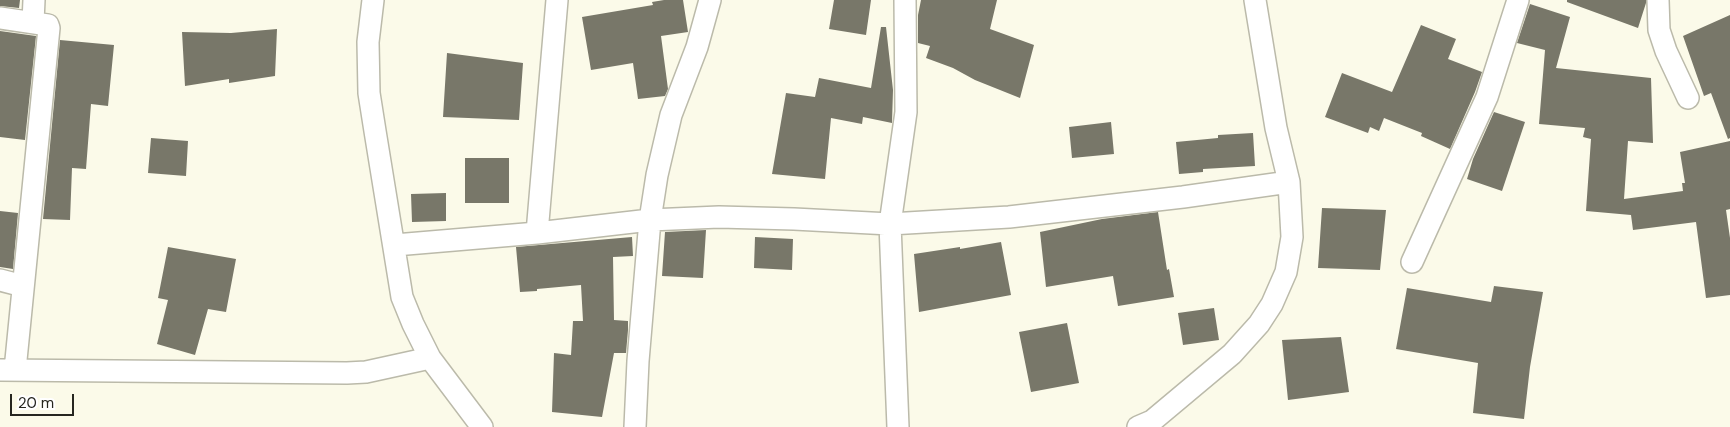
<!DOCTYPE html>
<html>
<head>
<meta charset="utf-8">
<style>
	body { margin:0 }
	#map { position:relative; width:1730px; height:427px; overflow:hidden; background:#fbfae9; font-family:"DM Sans",sans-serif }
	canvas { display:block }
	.scale { position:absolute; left:10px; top:394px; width:64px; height:22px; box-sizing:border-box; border:2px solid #262620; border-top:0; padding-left:6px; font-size:15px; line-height:18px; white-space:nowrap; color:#262620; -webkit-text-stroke:4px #fff; paint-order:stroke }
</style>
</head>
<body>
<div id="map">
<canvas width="1730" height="427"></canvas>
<div class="scale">20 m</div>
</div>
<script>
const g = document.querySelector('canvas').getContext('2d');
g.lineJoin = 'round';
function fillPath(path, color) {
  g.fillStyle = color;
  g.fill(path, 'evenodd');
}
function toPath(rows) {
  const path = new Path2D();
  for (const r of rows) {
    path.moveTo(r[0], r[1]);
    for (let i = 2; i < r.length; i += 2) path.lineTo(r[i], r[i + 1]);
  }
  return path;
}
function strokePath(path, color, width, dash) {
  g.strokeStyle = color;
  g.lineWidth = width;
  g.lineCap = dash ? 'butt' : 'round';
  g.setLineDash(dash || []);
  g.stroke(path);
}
fillPath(toPath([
	[0,0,20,0,19,8,0,6],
	[664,0,683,0,688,32,661,36,668,89,665,96,638,99,633,63,591,70,582,17,653,5,652,2],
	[834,0,871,0,866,35,829,29],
	[921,0,997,0,990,29,1034,45,1020,98,975,80,953,68,926,58,930,46,918,43,918,15],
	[1567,0,1646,0,1646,3,1638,28,1567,2],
	[1530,4,1570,17,1556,68,1651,78,1653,143,1628,141,1624,199,1683,191,1682,183,1685,183,1680,152,1730,141,1730,209,1726,210,1730,238,1730,295,1706,298,1696,222,1633,230,1631,215,1586,211,1591,139,1583,137,1585,128,1539,124,1545,50,1517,43],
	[1730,15,1730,138,1728,139,1711,93,1704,96,1683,36],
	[1421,25,1456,39,1448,59,1482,72,1475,92,1450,149,1421,136,1422,133,1384,118,1379,131,1370,127,1368,133,1325,117,1342,73,1392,92],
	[881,27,886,27,893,90,892,123,863,117,862,124,831,118,825,179,772,174,786,93,815,97,819,78,871,88],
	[277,29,275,76,229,83,229,79,185,86,182,32,231,33],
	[0,31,36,36,25,140,0,137],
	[60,40,114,45,108,106,91,104,86,169,72,168,70,220,43,219],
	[447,53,523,63,519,120,443,117],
	[1494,112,1525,122,1502,191,1467,179,1473,159],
	[1111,122,1114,154,1072,158,1069,127],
	[1253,133,1255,166,1203,169,1203,172,1179,174,1176,142,1218,138,1218,135],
	[151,138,188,141,186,176,148,173],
	[465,158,509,158,509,203,465,203],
	[446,193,446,221,412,222,411,194],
	[1322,208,1386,210,1380,270,1318,268],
	[0,211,18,213,13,269,0,267],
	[1158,212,1167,270,1169,269,1174,297,1118,306,1113,276,1046,287,1040,232,1102,219],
	[706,230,703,278,662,276,665,232],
	[632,237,633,256,613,257,614,320,628,321,628,330,626,353,614,353,602,417,552,412,554,353,571,355,573,321,583,321,581,285,537,289,537,291,520,292,516,247],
	[755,237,793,239,792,270,754,268],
	[1001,242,1011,295,919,312,914,254,960,247,960,249],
	[168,247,236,259,226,312,208,309,195,355,157,344,168,300,158,298],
	[1494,286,1543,292,1530,367,1524,419,1473,413,1478,363,1396,349,1407,288,1491,302],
	[1214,308,1219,340,1183,345,1178,313],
	[1067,323,1079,383,1031,392,1019,332],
	[1341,337,1349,392,1288,400,1282,340]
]), '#787769');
const street = toPath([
	[373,0,368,42,369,93,375,131,402,297,413,324,430,358],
	[1658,0,1659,30,1666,51,1688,98],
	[0,18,48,25,49,28,15,370],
	[33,22,34,0],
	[537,233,557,0],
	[395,245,537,233,650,220,719,217,794,219,890,224,1009,217,1183,197,1289,182],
	[1412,262,1487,97,1518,0],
	[0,280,23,286],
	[0,370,347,373,366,372,430,358,482,427],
	[635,427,638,361,650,220,657,175,671,115,697,47,710,0],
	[898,427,890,224,906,112,905,0],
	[1138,427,1152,421,1232,354,1259,324,1272,304,1286,272,1292,237,1289,182,1276,128,1255,0]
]);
strokePath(street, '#bbbaaa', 24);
strokePath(street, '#fff', 21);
</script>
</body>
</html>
